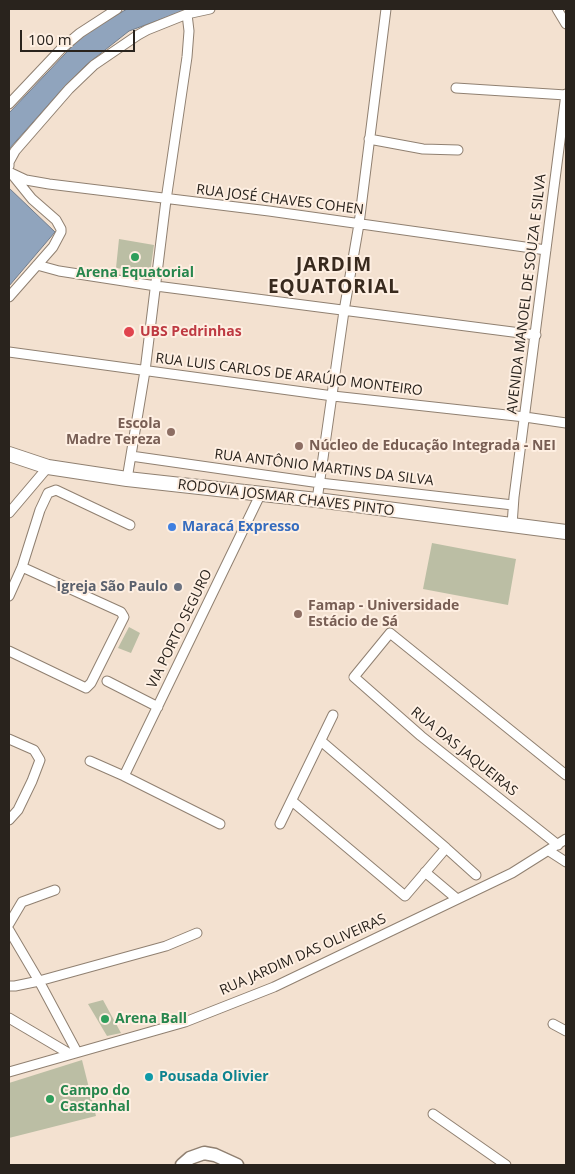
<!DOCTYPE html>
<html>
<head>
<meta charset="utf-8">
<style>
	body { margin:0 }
	#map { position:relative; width:575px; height:1174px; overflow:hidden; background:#f3e1d0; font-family:"Open Sans",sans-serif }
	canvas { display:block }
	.frame { position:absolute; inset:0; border:10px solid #29231d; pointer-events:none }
	.scale { position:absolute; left:20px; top:30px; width:115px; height:22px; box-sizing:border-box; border:2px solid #29231d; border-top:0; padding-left:6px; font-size:15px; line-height:18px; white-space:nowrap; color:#29231d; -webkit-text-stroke:4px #feefe2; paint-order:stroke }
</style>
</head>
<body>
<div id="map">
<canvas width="575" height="1174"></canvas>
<div class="frame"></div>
<div class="scale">100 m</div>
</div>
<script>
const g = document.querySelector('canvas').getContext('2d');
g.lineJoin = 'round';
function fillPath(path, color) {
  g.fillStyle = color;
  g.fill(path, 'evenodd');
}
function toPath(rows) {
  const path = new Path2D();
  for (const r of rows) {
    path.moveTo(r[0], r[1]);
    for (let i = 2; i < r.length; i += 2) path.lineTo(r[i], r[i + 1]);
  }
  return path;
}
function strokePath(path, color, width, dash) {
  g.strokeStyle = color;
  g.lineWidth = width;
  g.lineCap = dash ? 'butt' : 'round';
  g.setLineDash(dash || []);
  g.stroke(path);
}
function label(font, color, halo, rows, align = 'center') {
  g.font = font + ' "Open Sans",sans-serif';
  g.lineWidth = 4;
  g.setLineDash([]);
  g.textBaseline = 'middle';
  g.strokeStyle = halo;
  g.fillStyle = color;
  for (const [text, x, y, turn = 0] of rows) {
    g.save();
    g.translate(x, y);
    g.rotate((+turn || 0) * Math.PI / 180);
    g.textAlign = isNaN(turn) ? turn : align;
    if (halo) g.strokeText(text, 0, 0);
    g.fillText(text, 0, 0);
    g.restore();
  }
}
fillPath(toPath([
	[119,239,154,245,150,273,116,268],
	[432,543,516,559,508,605,423,589],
	[129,627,140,633,131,653,118,648],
	[103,1000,121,1033,107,1036,88,1004],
	[82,1060,96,1116,9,1138,9,1083]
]), '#bbbea4');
const water = toPath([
	[127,9,189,9,129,31,86,65,64,87,9,149,9,113,83,35,127,9],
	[9,188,55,232,9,286,9,188]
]);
fillPath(water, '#90a4bd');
strokePath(water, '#717d8d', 1);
const street = toPath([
	[557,9,566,24],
	[456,88,566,95],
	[9,104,61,49,80,33,117,9],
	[369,139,423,149,458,150],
	[9,166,9,162,15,151,69,89,94,65,138,35,147,30,187,14,210,9],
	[11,173,26,180,49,184,269,211,546,250],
	[37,265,59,271,156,286,536,335],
	[9,297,53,247,61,232,61,229,56,220,32,199,11,173],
	[9,352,333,396,525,417,566,423],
	[131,456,320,483,513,505],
	[127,479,145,371,166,200,187,57,189,31,187,14],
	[317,500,344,311,359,224,386,9],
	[9,513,48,467],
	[512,525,514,497,566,94],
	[9,596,22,567,40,510,48,493,56,490,130,525],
	[9,651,86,688,91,683,124,617,121,612,22,567],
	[107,681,158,707],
	[9,739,34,750,40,760,32,781,18,810,9,820],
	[90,761,124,776,220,824],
	[124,776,261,493],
	[292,801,405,896,446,848,321,741],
	[280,824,333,715],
	[558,845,421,736,354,677,390,633,566,775],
	[446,848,476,875],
	[549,851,566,862],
	[425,872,457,899],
	[9,924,22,902,55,890],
	[9,930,39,981,77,1052],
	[9,986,15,986,39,981,166,946,197,933],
	[9,1018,70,1054],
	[553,1024,566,1031],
	[9,1072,185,1022,274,987,512,873,566,839],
	[433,1114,506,1165]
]);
const secondary = toPath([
	[182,1165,190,1158,204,1153,215,1155,237,1165]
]);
const primary = toPath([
	[9,454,48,467,127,479,317,500,566,532]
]);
strokePath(street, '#908071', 11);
strokePath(secondary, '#908071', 15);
strokePath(primary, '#908071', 16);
strokePath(street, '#fff', 9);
strokePath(secondary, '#fff', 12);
strokePath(primary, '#fff', 14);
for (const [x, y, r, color] of [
	[135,257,5,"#2e9e5b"],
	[129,332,6,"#e0444e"],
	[171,432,5,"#8d6e63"],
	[299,446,5,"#8d6e63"],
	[172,527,5,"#3f7fe0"],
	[178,587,5,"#6b7280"],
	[298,614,5,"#8d6e63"],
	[105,1019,5,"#2e9e5b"],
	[149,1077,5,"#0f9aa8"],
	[50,1099,5,"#2e9e5b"]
]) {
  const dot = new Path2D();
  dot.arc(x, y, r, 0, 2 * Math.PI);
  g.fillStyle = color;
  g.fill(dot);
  strokePath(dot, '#feefe2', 2);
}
label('14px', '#29231d', '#feefe2', [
	["RUA JOSÉ CHAVES COHEN",280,200,7],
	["AVENIDA MANOEL DE SOUZA E SILVA",527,294,-83],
	["RUA LUIS CARLOS DE ARAÚJO MONTEIRO",289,375,7],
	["RUA ANTÔNIO MARTINS DA SILVA",324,468,7],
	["RODOVIA JOSMAR CHAVES PINTO",286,498,7],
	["VIA PORTO SEGURO",180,629,-64],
	["RUA DAS JAQUEIRAS",464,752,39],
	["RUA JARDIM DAS OLIVEIRAS",303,955,-24]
]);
label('bold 14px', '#27864d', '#feefe2', [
	["Arena Equatorial",135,273,"center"],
	["Arena Ball",115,1019],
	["Campo do",60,1091],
	["Castanhal",60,1107]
], 'left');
label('bold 14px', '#be3a42', '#feefe2', [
	["UBS Pedrinhas",140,332]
], 'left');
label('bold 14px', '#785e54', '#feefe2', [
	["Escola",161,424,"right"],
	["Madre Tereza",161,440,"right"],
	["Núcleo de Educação Integrada - NEI",309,446],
	["Famap - Universidade",308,606],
	["Estácio de Sá",308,622]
], 'left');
label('bold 14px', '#366cbe', '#feefe2', [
	["Maracá Expresso",182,527]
], 'left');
label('bold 14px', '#5b616d', '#feefe2', [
	["Igreja São Paulo",168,587]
], 'right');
label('bold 14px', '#0d838f', '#feefe2', [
	["Pousada Olivier",159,1077]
], 'left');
g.letterSpacing = '1px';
label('bold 19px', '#382a1e', '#feefe2', [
	["JARDIM",334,266],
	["EQUATORIAL",334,288]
]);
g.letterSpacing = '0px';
</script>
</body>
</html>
